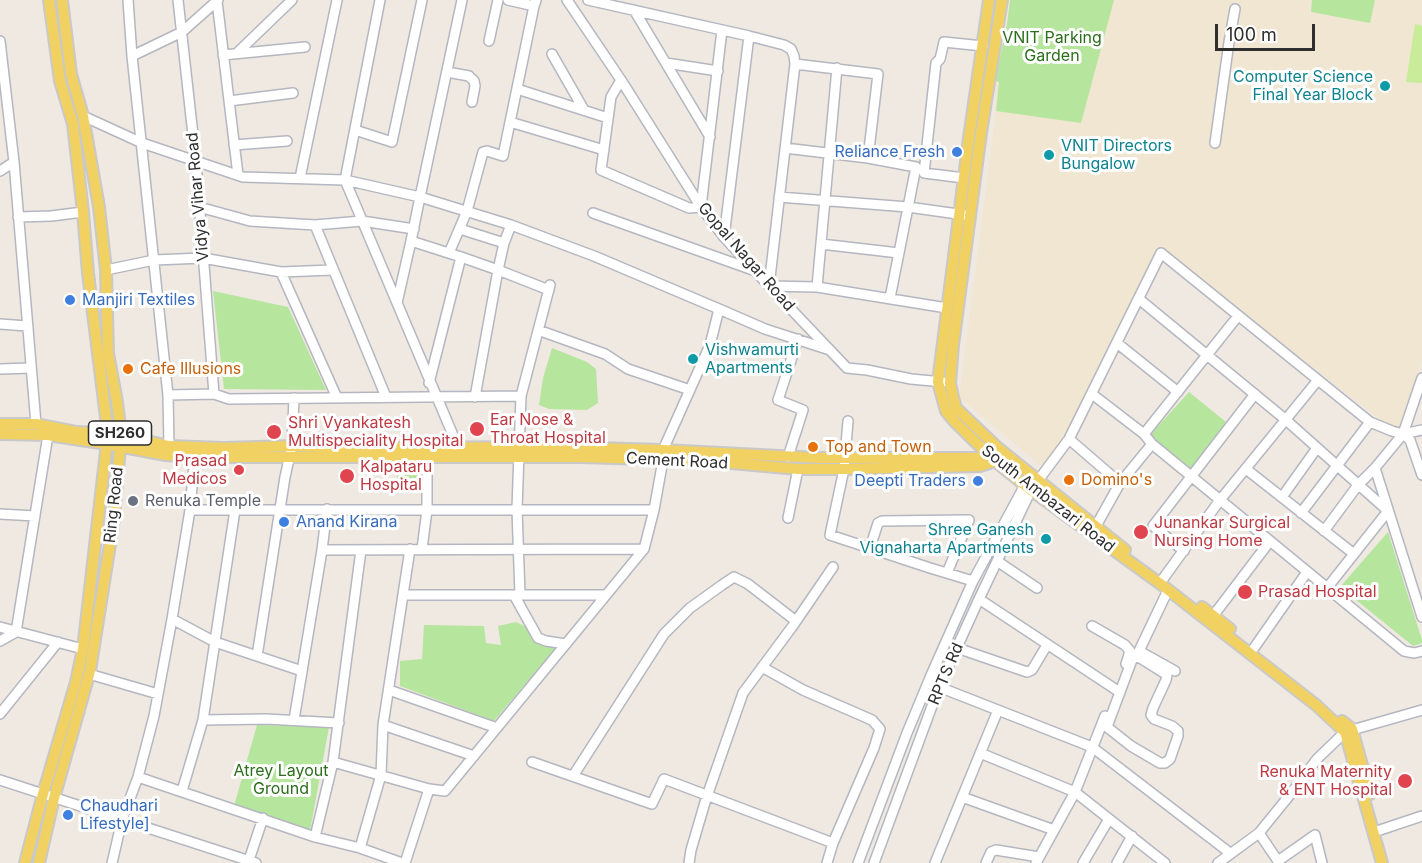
<!DOCTYPE html>
<html>
<head>
<meta charset="utf-8">
<style>
	body { margin:0 }
	#map { position:relative; width:1422px; height:863px; overflow:hidden; background:#efe9e1; font-family:Inter,sans-serif }
	canvas { display:block }
	.scale { position:absolute; left:1215px; top:24px; width:100px; height:27px; box-sizing:border-box; border:3px solid #2e2e2e; border-top:0; padding-left:8px; font-size:18px; line-height:21px; white-space:nowrap; color:#2e2e2e; -webkit-text-stroke:4px #fff; paint-order:stroke }
</style>
</head>
<body>
<div id="map">
<canvas width="1422" height="863"></canvas>
<div class="scale">100 m</div>
</div>
<script>
const g = document.querySelector('canvas').getContext('2d');
g.lineJoin = 'round';
function fillPath(path, color) {
  g.fillStyle = color;
  g.fill(path, 'evenodd');
}
function toPath(rows) {
  const path = new Path2D();
  for (const r of rows) {
    path.moveTo(r[0], r[1]);
    for (let i = 2; i < r.length; i += 2) path.lineTo(r[i], r[i + 1]);
  }
  return path;
}
function strokePath(path, color, width, dash) {
  g.strokeStyle = color;
  g.lineWidth = width;
  g.lineCap = dash ? 'butt' : 'round';
  g.setLineDash(dash || []);
  g.stroke(path);
}
function label(font, color, halo, rows, align = 'center') {
  g.font = font + ' Inter,sans-serif';
  g.lineWidth = 6;
  g.setLineDash([]);
  g.textBaseline = 'middle';
  g.strokeStyle = halo;
  g.fillStyle = color;
  for (const [text, x, y, turn = 0] of rows) {
    g.save();
    g.translate(x, y);
    g.rotate((+turn || 0) * Math.PI / 180);
    g.textAlign = isNaN(turn) ? turn : align;
    if (halo) g.strokeText(text, 0, 0);
    g.fillText(text, 0, 0);
    g.restore();
  }
}
fillPath(toPath([
	[1010,0,1422,0,1422,361,1397,433,1159,247,1048,472,959,397,996,111,995,81,1008,18]
]), '#f0e6d1');
fillPath(toPath([
	[1010,0,1114,0,1081,123,996,111,999,82,995,81,1007,24],
	[1312,0,1375,0,1370,23,1311,12],
	[213,291,288,307,326,390,224,389],
	[552,348,587,362,596,369,598,403,587,410,549,409,539,405,543,378],
	[1189,392,1226,422,1192,469,1149,436],
	[398,466,423,470,423,491,396,491],
	[1388,532,1422,640,1422,643,1413,646,1340,587],
	[516,622,560,643,494,721,400,686,400,661,422,659,424,625,484,626,486,643,501,645,498,626],
	[257,725,329,727,310,831,234,806]
]), '#b6e59e');
fillPath(toPath([
	[1415,24,1422,26,1422,83,1406,82]
]), '#c9ec9a');
const minor = toPath([
	[128,0,132,56,168,395,169,446],
	[178,0,196,162,214,394],
	[380,0,345,180,458,447],
	[508,0,534,6,536,0],
	[567,0,621,80,701,207,724,237,769,286,847,368,867,370,911,379,943,382],
	[588,0,749,36,784,45,791,49,794,56,795,64,769,286,817,287,947,308],
	[217,1,238,175],
	[634,10,710,137],
	[0,41,14,162,36,424],
	[489,41,498,0],
	[237,53,292,0],
	[552,54,584,110],
	[223,55,305,47],
	[132,56,182,32,218,0],
	[666,63,718,71],
	[795,64,878,74,868,158],
	[447,72,469,76,474,81,475,86,472,102],
	[621,80,611,97,601,170,689,208,701,207,722,30],
	[517,89,608,118],
	[229,101,293,93],
	[83,116,142,143,243,177,345,180,420,197,462,0],
	[510,122,604,150],
	[355,130,392,142,422,0],
	[1215,143,1229,42,1235,9],
	[234,145,287,141],
	[785,148,868,158,916,167,890,298],
	[0,171,14,162],
	[300,178,337,0],
	[964,178,924,173,936,63,940,59,944,42,983,46],
	[779,197,908,207,965,215],
	[199,207,250,221,315,225,362,221,414,229],
	[593,213,753,270],
	[18,217,51,216,83,212],
	[315,225,386,397],
	[511,225,504,243,498,270,549,290],
	[460,229,504,243],
	[724,237,749,36],
	[821,244,899,253],
	[449,253,467,211,483,152,487,151,503,156,534,6],
	[461,257,498,270,475,397],
	[106,270,154,260,203,258,281,272,333,270],
	[281,272,337,398],
	[817,287,837,68],
	[1139,299,1286,420,1388,511,1327,588],
	[397,303,411,241],
	[0,324,27,326],
	[538,330,605,354,628,369,690,390],
	[1117,343,1178,392],
	[0,369,31,368],
	[429,383,461,257,411,241,420,197,511,225,594,256,719,309],
	[1092,394,1144,434,1152,444,1404,651,1414,653,1422,651],
	[168,395,214,394,229,399,521,396],
	[848,421,844,469,830,535,930,568,973,581],
	[1144,434,1238,316],
	[1403,434,1422,430],
	[1069,439,1120,483],
	[788,457,803,410,778,400,798,339],
	[1375,468,1422,617],
	[1246,469,1354,554],
	[1282,497,1317,448],
	[190,510,654,510],
	[1301,513,1370,422],
	[0,514,35,516],
	[788,518,798,469],
	[1096,526,1120,483,1152,444],
	[1324,531,1358,485,1375,468,1403,434,1422,378],
	[870,548,878,523,882,521,969,520,947,573],
	[422,549,427,510,427,457],
	[322,550,644,549],
	[1184,551,1153,526,1255,394],
	[997,561,1037,588],
	[1160,583,1220,500,1318,380],
	[1168,590,1139,651,1175,671],
	[403,595,606,595],
	[514,595,538,638,546,641,566,644],
	[520,595,517,509,521,396,550,285],
	[979,599,1118,691,1120,692,1132,660,1135,657,1140,658,1164,673,1167,675,1166,680,1153,708,1151,715,1154,719,1172,726,1178,731,1178,736,1170,759,1165,763,1160,763,1131,746,1107,727,1120,692],
	[1213,616,1270,541],
	[172,619,215,642,302,671],
	[1092,626,1125,645,1130,651,1126,664],
	[0,627,83,649],
	[0,641,16,632,49,429],
	[957,648,1027,672,1032,670,1047,645],
	[1254,648,1307,572],
	[257,656,285,477,292,446,294,398],
	[762,667,803,690,872,720,880,729,874,748,833,843,827,863],
	[89,674,158,694],
	[939,687,1092,747,1230,853],
	[389,690,497,728],
	[0,714,58,642],
	[203,720,266,719,339,723],
	[294,720,322,550,327,509],
	[383,725,474,756],
	[980,753,1075,792,1165,863],
	[333,762,429,789,445,791,644,549,654,510,663,460,663,450,710,345,719,309,765,329,830,350],
	[532,762,652,804,664,779,833,843],
	[573,776,664,634,690,608,722,585,734,577,748,584,796,621],
	[138,777,315,837,360,848,402,863],
	[0,780,256,863],
	[182,791,203,720,235,510],
	[962,797,1054,830],
	[1380,830,1422,816],
	[1259,833,1278,861],
	[315,837,333,762,361,550],
	[360,848,381,775,383,725,410,549],
	[112,863,122,820,138,777,154,716,172,619,190,510,195,452],
	[248,863,263,818],
	[405,863,429,789],
	[689,863,691,850,706,799,743,693,792,627,833,567],
	[858,863,907,733,932,673,973,581,1025,485],
	[874,863,939,687,979,599,1031,490,1069,439,1161,253,1370,422,1392,431,1403,434,1410,440,1422,475],
	[935,863,998,710],
	[986,863,991,852,996,850,1039,857],
	[1036,863,1075,792,1105,716],
	[1083,863,1109,819],
	[1117,863,1132,836],
	[1218,863,1259,833,1293,791,1317,759,1345,732,1422,710],
	[1278,863,1278,861,1315,835,1322,863]
]);
const major = toPath([
	[989,0,969,138,938,382,946,411,955,422,995,461,1031,490,1162,585,1316,705,1345,732,1382,863],
	[1002,0,981,133,953,345,950,383,953,397,956,408,998,448,1125,550],
	[0,424,36,424,77,432,121,435,169,446,224,448,292,446,355,448,561,447,663,450,819,458,977,458,988,455,992,452],
	[0,434,48,435,107,444,166,455,195,457,581,457,709,461,798,469,844,469,980,466,995,461,999,458],
	[1202,607,1230,629],
	[1342,721,1352,729,1370,794],
	[25,863,43,794,76,682,83,649,108,434,88,273,83,212,73,124,60,81,49,0],
	[39,863,54,798,90,671,114,519,121,435,117,402,108,353,106,270,99,207,83,116,71,74,62,0]
]);
strokePath(minor, '#b4b7c1', 12);
strokePath(major, '#c9c9c9', 14);
strokePath(minor, '#fff', 9);
strokePath(major, '#f2d163', 10);
for (const [x, y, r, color] of [
	[1385,86,6,"#0f9aa8"],
	[957,152,6,"#3f7fe0"],
	[1049,155,6,"#0f9aa8"],
	[70,300,6,"#3f7fe0"],
	[693,359,6,"#0f9aa8"],
	[128,369,6,"#e8710a"],
	[477,429,8,"#e0444e"],
	[274,432,8,"#e0444e"],
	[813,447,6,"#e8710a"],
	[239,470,6,"#e0444e"],
	[347,476,8,"#e0444e"],
	[1069,480,6,"#e8710a"],
	[978,481,6,"#3f7fe0"],
	[133,501,6,"#6b7280"],
	[284,522,6,"#3f7fe0"],
	[1141,532,8,"#e0444e"],
	[1046,539,6,"#0f9aa8"],
	[1245,592,8,"#e0444e"],
	[1405,781,8,"#e0444e"],
	[68,815,6,"#3f7fe0"]
]) {
  const dot = new Path2D();
  dot.arc(x, y, r, 0, 2 * Math.PI);
  g.fillStyle = color;
  g.fill(dot);
  strokePath(dot, '#fff', 2);
}
for (const [x, y, w] of [
	[120,433,63]
]) {
  const box = new Path2D();
  box.roundRect(x - w / 2, y - 12, w, 24, 4.5);
  g.fillStyle = '#fff';
  g.fill(box);
  strokePath(box, '#2e2e2e', 1.5);
}
label('bold 15px', '#2e2e2e', null, [
	["SH260",120,433]
]);
label('16px', '#2c6e1b', '#fff', [
	["VNIT Parking",1052,38],
	["Garden",1052,56],
	["Atrey Layout",281,771],
	["Ground",281,789]
]);
label('16px', '#0d838f', '#fff', [
	["Computer Science",1373,77],
	["Final Year Block",1373,95],
	["VNIT Directors",1061,146,"left"],
	["Bungalow",1061,164,"left"],
	["Vishwamurti",705,350,"left"],
	["Apartments",705,368,"left"],
	["Shree Ganesh",1034,530],
	["Vignaharta Apartments",1034,548]
], 'right');
label('16px', '#366cbe', '#fff', [
	["Reliance Fresh",945,152,"right"],
	["Manjiri Textiles",82,300],
	["Deepti Traders",966,481,"right"],
	["Anand Kirana",296,522],
	["Chaudhari",80,806],
	["Lifestyle]",80,824]
], 'left');
label('16px', '#2e2e2e', '#fff', [
	["Vidya Vihar Road",198,197,-95],
	["Gopal Nagar Road",746,257,49],
	["Cement Road",677,461,3],
	["South Ambazari Road",1048,499,38],
	["Ring Road",114,505,-84],
	["RPTS Rd",946,674,-67]
]);
label('16px', '#c56008', '#fff', [
	["Cafe Illusions",140,369],
	["Top and Town",825,447],
	["Domino's",1081,480]
], 'left');
label('16px', '#be3a42', '#fff', [
	["Ear Nose &",490,420],
	["Throat Hospital",490,438],
	["Shri Vyankatesh",288,423],
	["Multispeciality Hospital",288,441],
	["Prasad",227,461,"right"],
	["Medicos",227,479,"right"],
	["Kalpataru",360,467],
	["Hospital",360,485],
	["Junankar Surgical",1154,523],
	["Nursing Home",1154,541],
	["Prasad Hospital",1258,592],
	["Renuka Maternity",1392,772,"right"],
	["& ENT Hospital",1392,790,"right"]
], 'left');
label('16px', '#5b616d', '#fff', [
	["Renuka Temple",145,501]
], 'left');
</script>
</body>
</html>
